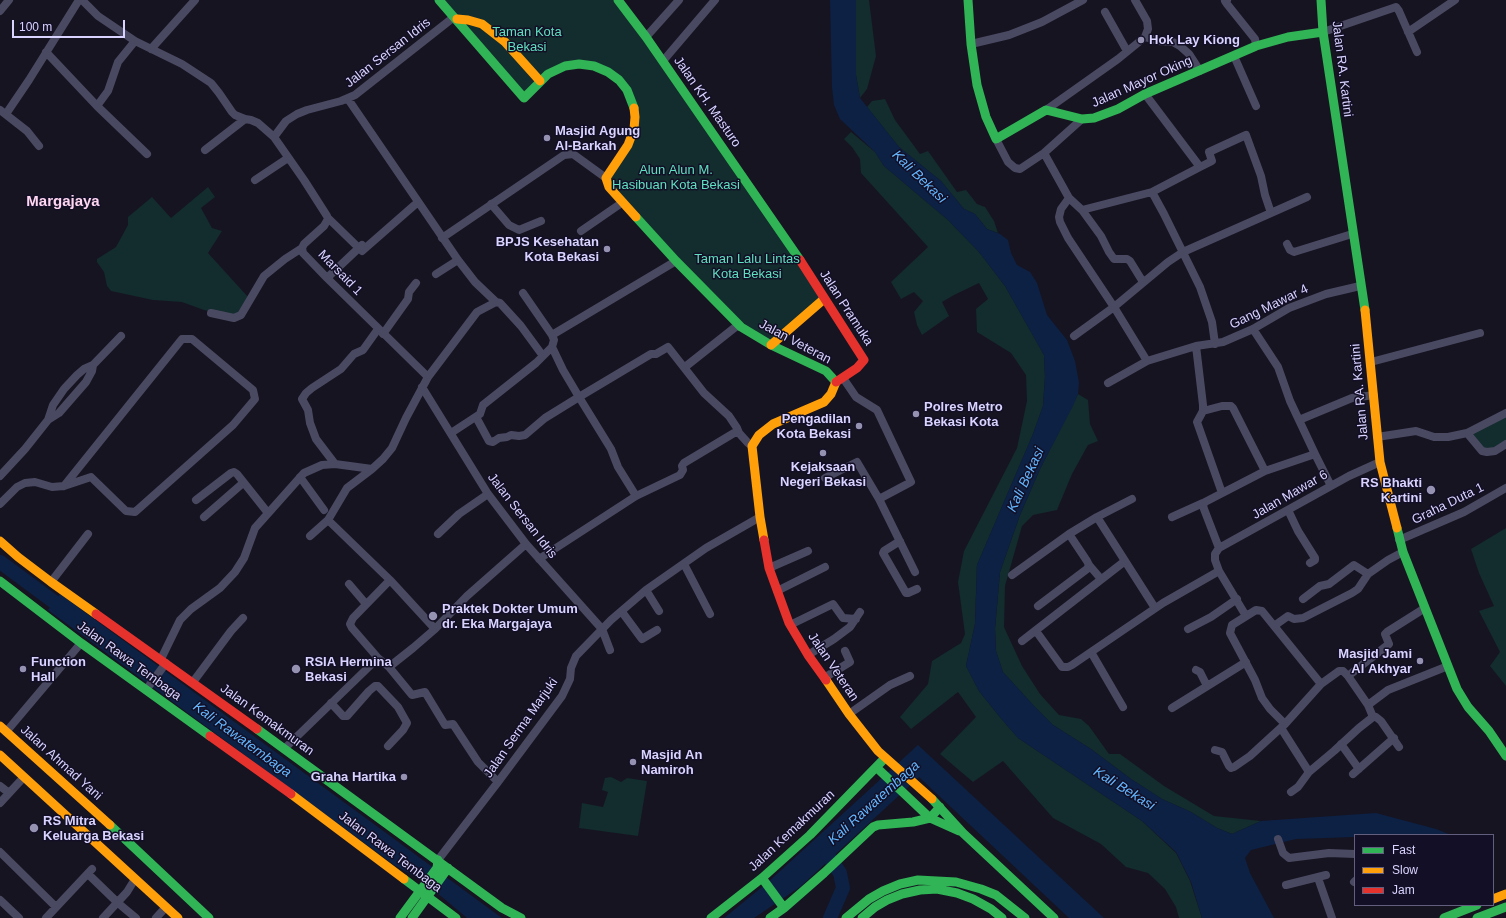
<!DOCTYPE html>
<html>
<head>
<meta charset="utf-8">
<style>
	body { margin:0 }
	#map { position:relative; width:1506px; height:918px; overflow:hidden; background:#161421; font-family:Arial,sans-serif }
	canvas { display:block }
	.legend { position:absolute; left:1354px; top:834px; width:140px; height:72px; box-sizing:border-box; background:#130f26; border:1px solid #625e7d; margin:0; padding:5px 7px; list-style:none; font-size:12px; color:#d9d4ff }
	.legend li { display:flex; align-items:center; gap:8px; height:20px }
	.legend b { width:20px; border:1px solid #625e7d }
	.scale { position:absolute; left:12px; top:20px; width:113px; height:18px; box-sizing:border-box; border:2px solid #d9d4ff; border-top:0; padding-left:5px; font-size:12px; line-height:14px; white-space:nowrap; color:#d9d4ff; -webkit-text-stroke:3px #130f26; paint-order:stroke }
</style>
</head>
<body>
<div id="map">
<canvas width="1506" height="918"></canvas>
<ul class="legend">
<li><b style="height:5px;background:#30b455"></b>Fast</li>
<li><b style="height:5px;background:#ff9f0a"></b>Slow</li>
<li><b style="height:5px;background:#e5322d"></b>Jam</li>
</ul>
<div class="scale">100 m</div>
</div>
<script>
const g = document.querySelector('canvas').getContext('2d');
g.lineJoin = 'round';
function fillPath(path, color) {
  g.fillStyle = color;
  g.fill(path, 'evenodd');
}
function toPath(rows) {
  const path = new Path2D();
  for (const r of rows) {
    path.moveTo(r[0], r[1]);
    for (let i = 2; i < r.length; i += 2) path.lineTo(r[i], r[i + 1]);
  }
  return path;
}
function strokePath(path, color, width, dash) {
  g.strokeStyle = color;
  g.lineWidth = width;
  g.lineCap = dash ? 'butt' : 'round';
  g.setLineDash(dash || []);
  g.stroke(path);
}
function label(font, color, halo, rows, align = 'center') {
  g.font = font + ' Arial,sans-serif';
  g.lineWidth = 3;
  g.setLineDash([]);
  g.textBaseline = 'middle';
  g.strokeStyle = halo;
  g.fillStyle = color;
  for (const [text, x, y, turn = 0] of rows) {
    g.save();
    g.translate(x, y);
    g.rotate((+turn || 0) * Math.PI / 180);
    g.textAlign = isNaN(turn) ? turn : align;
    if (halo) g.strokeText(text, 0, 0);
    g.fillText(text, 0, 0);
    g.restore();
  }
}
fillPath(toPath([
	[439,0,618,0,824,299,771,345,741,327,606,178,628,145,633,104,608,72,565,66,524,98],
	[856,0,869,0,876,56,867,89,860,98,856,75],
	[885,99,895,120,920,154,928,151,957,192,966,190,977,204,985,207,994,221,998,233,987,229,975,214,964,209,941,181,899,147,867,107,872,101],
	[851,132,875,152,884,166,948,220,979,252,1005,286,1044,355,1045,377,1043,406,1033,434,977,565,975,624,966,666,979,691,999,716,1018,738,1142,821,1176,853,1190,881,1202,918,1179,918,1176,907,1165,889,1148,873,1126,867,1101,844,1053,818,1003,761,973,782,940,754,976,717,958,692,911,729,900,717,928,684,932,661,961,643,965,634,958,582,964,551,1017,448,1027,401,1026,375,1011,353,977,332,976,309,988,299,979,283,954,295,942,302,949,316,922,335,917,325,914,312,923,301,914,292,901,299,891,282,928,247,861,173,860,159,852,147,844,139],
	[208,187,215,197,201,208,212,228,222,231,208,253,249,298,241,312,228,315,204,310,182,302,153,300,111,291,107,286,104,272,97,262,97,259,116,247,128,225,128,217,152,197,171,218],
	[1078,394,1088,400,1090,424,1098,441,1088,445,1072,474,1057,510,1033,515,1022,526,1005,586,1004,627,1022,666,1040,694,1059,715,1081,719,1089,726,1109,754,1120,754,1164,786,1214,816,1261,821,1232,834,1217,828,1191,812,1162,799,1131,779,1091,749,1053,725,1034,706,1003,672,996,651,995,629,1000,572,1020,515,1040,469],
	[1506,413,1506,444,1487,452,1467,433],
	[1506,528,1506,686,1490,666,1500,652,1479,611,1494,606,1479,573,1471,549],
	[611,777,621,782,627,778,647,781,638,836,579,828,582,803,603,807,608,792,602,790,605,778]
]), '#132c2d');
fillPath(toPath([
	[830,0,856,0,856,75,860,98,899,147,941,181,964,209,975,214,987,229,1000,234,1008,240,1011,253,1017,265,1030,272,1037,283,1047,315,1067,340,1075,361,1079,383,1078,394,1073,406,1040,469,1020,515,1000,572,995,629,996,651,1003,672,1034,706,1053,725,1091,749,1131,779,1162,799,1191,812,1217,828,1232,834,1261,821,1376,813,1436,829,1451,835,1355,835,1355,837,1296,839,1251,850,1245,858,1250,873,1274,918,1202,918,1191,882,1176,852,1142,821,1018,738,999,716,979,691,966,666,975,624,977,565,1033,434,1043,406,1045,377,1044,355,1005,286,979,252,948,220,884,166,875,152,840,119,834,105,832,87],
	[60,594,502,918,467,918,423,881,394,865,48,610],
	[918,745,1104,918,1069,918,919,777,800,887,754,918,724,918,767,883]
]), '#0d2144');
strokePath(toPath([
	[0,562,69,613],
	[827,854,840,873,843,888,830,918]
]), '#0d2144', 14);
strokePath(toPath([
	[82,0,98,16,135,41,182,64,211,83,219,93,232,112,235,115,245,119,251,120,258,123,274,137,304,180,327,216,328,219,324,226,304,244,302,248,285,259,264,276,241,315,234,318,211,313],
	[1227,0,1225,1,1227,4,1255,39,1256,46],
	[0,11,9,0],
	[1105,12,1127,51],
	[1323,32,1396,7,1399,11,1417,52],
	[1408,32,1455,0],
	[646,37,679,0],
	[1145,37,1158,41,1173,42,1180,46,1189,54,1200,71],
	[971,44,1009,35,1042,22,1083,0],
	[151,49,195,0],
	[46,52,97,106,147,154],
	[1234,56,1256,106],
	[663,61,715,0],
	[348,99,458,260,475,282,496,302,500,303,521,326,543,356],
	[97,106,108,91,118,62,135,41],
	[0,110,27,131,39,146],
	[1046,110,1118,59,1145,37,1148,29,1147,21,1135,0],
	[6,114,29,80,79,0],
	[274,137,286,121,297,114,307,110,341,101,355,95,454,17],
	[996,139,1008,162,1015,168,1020,169,1044,153,1082,119],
	[205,150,245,119],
	[1044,153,1069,198,1082,210,1152,192,1200,167,1145,94],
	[1200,167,1212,161,1209,152,1246,135,1261,176,1265,195,1271,213],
	[255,180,288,158],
	[1152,192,1164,214,1200,287,1212,322,1215,344],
	[1069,198,1061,209,1059,217,1060,222,1068,238,1114,307,1147,361],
	[491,204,509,225,519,230,541,221],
	[1082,210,1101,236,1109,252,1114,259,1127,259,1130,261,1143,282],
	[328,218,362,251,418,202],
	[581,231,623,202],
	[442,238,564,155,573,154,606,178],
	[1287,244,1290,250,1294,252,1352,234],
	[302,248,303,253,327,278,428,377],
	[436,274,458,260],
	[327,278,362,245],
	[523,293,552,335],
	[1253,329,1278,367,1290,401,1315,454],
	[383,334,408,299,409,292,416,283],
	[1074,336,1114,307,1168,262,1183,252,1307,197],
	[1196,346,1203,405,1203,411,1197,422,1222,493],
	[552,347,563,370,579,397,651,354,656,354,668,347,704,393,729,416,737,428,739,433],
	[1371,362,1480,333],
	[685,367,738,325],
	[843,378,856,397,877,410,911,482,879,499],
	[1108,383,1147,361,1196,346,1223,342,1253,329,1289,308,1326,294,1360,286],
	[422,387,488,494,526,544,602,629,610,650],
	[1203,411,1222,406,1231,406,1233,408,1265,471],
	[476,417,489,441,493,442,499,438,507,437,511,435,519,436,525,435,545,418,579,397,611,449,618,467,636,496],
	[48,420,53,405,64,389,77,375,84,369,93,365],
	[1299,420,1352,398,1374,395],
	[451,433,480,414,483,405,536,363,552,347,554,340,552,335,676,261],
	[1467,433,1482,451,1487,452,1495,451,1506,444],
	[1377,437,1416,431,1434,437,1448,437,1467,433,1506,413],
	[335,464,316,439,310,423,308,410,302,399,306,393,312,388,341,369,354,354,363,350,378,329],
	[372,469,347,488,328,520,390,580],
	[0,476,25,449,48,420,59,413,86,382,92,371,93,365,121,336],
	[300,477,324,510],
	[825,478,857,462,879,499,915,572],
	[196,500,231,473,234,472,237,474,268,513],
	[0,504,17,487,25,483,35,482,52,487,64,486,91,477,126,511,135,512,233,425,255,399,253,390,192,339,182,339,64,486],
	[1288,510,1298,531,1315,558,1315,560,1310,563],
	[204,517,243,483],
	[1097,517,1155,608],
	[1172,517,1203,503],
	[438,534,459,514,488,494],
	[310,536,328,520],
	[1399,540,1464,512,1506,488],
	[900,541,884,551,883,553,906,593,908,593,917,589],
	[1219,548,1204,509,1203,505,1205,502,1265,471,1315,454,1331,486],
	[539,559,636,496,680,475,683,470,682,466,684,463,734,433,739,433,748,443,752,446],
	[684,564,710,614],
	[1089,565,1101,579],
	[769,568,808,551],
	[1012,575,1069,534,1097,517,1132,499],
	[51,582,88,534],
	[349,584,366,604],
	[646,590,659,611],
	[777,591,825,567],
	[1303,599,1320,586,1329,584,1354,565,1368,574],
	[1038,606,1087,569,1089,565,1087,561,1069,534],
	[622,612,642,639,657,630],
	[1246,616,1219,571,1215,560,1215,554,1219,548,1349,476,1380,462],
	[790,625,833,604,843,618,856,619],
	[1274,626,1288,616,1294,619,1303,618,1352,593,1358,589,1368,574,1388,560,1403,552],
	[1188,629,1211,617,1237,599],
	[1036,631,1062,667,1068,667,1072,665,1091,652],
	[1022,641,1125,561],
	[808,655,834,639,850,627,860,612],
	[378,658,389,667,412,695,425,692,445,725,453,724,478,762,498,782],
	[161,659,180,620,191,609,220,588,235,572,244,558,255,528,304,473,322,465,335,464,372,469,383,459,392,448,406,418,428,377,477,312,496,302],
	[389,667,413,648,435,629,467,596,526,544],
	[1196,670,1200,672,1207,686],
	[824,678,850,662,845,651],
	[193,682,231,631,243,618],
	[146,690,166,663],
	[331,703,343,716,347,716,369,691,375,686,378,686,398,707,407,723,403,730,388,746],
	[1368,705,1388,690,1448,666],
	[1123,707,1091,652,1163,603,1219,571],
	[1172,708,1246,662],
	[849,714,890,685,910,676],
	[1373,716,1376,717,1381,721,1399,747],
	[1285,724,1270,709,1262,698,1255,680,1230,633,1232,625,1256,610,1262,611,1321,684],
	[1281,728,1309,772],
	[6,732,81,643],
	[1341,744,1359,769],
	[284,749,378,658,352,628,350,624,353,618,390,580,435,629],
	[1215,750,1222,752,1229,766,1231,768,1234,767,1250,756,1285,724,1321,684,1339,671,1343,671,1348,676,1389,644,1385,634,1387,632,1425,608],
	[1353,774,1394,738],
	[0,786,9,793],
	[1291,792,1298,787,1309,772,1334,751,1359,728,1373,717,1368,705,1348,676],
	[0,803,24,777],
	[1278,839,1283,853,1289,858,1329,853,1355,854],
	[0,852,56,907],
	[438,860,498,782,562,696,570,679,571,668,576,656,611,620,646,590,706,548,760,517],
	[88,874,118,903,136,918],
	[1318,878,1332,918],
	[1354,882,1355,881],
	[1286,885,1326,875],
	[0,900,19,918],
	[46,918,92,869],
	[103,918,127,892,135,879],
	[156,918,166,907]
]), '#4a4962', 8);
strokePath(toPath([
	[439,0,524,98,548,74,565,66,579,64,594,66,608,72,619,80,627,90,634,108],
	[618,0,646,37,800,260],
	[968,0,971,44,977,85,986,117,996,139,1046,110,1082,119,1094,118,1118,109,1145,94,1256,46,1288,37,1323,32],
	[1321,0,1323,32,1365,310],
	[636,217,676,261,741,327,771,345,826,371,836,382],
	[1397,528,1403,552,1457,689,1468,707,1489,731,1506,756],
	[0,581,81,643,210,736],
	[257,729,502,908,521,918],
	[876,767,930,818,959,831],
	[932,799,963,833,1054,918],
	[110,825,209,918],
	[762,878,784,908],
	[404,879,456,918],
	[400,918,437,868,438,860],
	[412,918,448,868],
	[711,918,762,878,810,835,885,758],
	[770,918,784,908,824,873,873,827,878,825,913,822,930,818,940,807],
	[846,918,869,899,883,891,900,884,918,880,956,882,981,889,996,895,1025,918],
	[862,918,875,907,887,900,902,894,920,890,937,889,957,893,973,899,991,909,1002,918],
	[1444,918,1477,905],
	[1477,918,1506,907]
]), '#30b455', 9);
strokePath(toPath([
	[457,19,468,20,482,24,505,42,540,81],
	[634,108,635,117,634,129,628,145,606,178,609,187,636,217],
	[1365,310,1380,462,1397,528],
	[771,345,824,299],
	[764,540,760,517,752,446,759,435,773,424,824,402,831,394,836,382],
	[0,541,18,557,51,582,96,614],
	[826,680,849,714,878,751,932,799],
	[0,726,110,825],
	[0,755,178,918],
	[291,794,404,879],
	[1493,899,1506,894]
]), '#ff9f0a', 9);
strokePath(toPath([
	[800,260,864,360,857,368,836,382],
	[764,540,769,568,789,623,808,655,826,680],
	[96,614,257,729],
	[210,736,291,794]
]), '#e5322d', 9);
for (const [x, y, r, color] of [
	[1141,40,4,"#9591b1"],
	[547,138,4,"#9591b1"],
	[607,249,4,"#9591b1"],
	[916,414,4,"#9591b1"],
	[859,426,4,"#9591b1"],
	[823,453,4,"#9591b1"],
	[1431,490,5,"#9591b1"],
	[433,616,5,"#9591b1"],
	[1420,661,4,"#9591b1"],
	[23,669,4,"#9591b1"],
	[296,669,5,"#9591b1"],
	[633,762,4,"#9591b1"],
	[404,777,4,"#9591b1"],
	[34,828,5,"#9591b1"]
]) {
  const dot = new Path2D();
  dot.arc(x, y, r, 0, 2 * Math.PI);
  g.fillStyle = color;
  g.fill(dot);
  strokePath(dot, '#130f26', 1.5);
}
label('13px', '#5fe0c0', '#130f26', [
	["Taman Kota",527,32],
	["Bekasi",527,47],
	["Alun Alun M.",676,170],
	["Hasibuan Kota Bekasi",676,185],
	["Taman Lalu Lintas",747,259],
	["Kota Bekasi",747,274]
]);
label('bold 13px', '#d9d4ff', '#130f26', [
	["Hok Lay Kiong",1149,40],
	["Masjid Agung",555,131],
	["Al-Barkah",555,146],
	["BPJS Kesehatan",599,242,"right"],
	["Kota Bekasi",599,257,"right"],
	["Polres Metro",924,407],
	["Bekasi Kota",924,422],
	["Pengadilan",851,419,"right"],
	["Kota Bekasi",851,434,"right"],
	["Kejaksaan",823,467,"center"],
	["Negeri Bekasi",823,482,"center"],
	["RS Bhakti",1422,483,"right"],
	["Kartini",1422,498,"right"],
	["Praktek Dokter Umum",442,609],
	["dr. Eka Margajaya",442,624],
	["Masjid Jami",1412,654,"right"],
	["Al Akhyar",1412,669,"right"],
	["Function",31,662],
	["Hall",31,677],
	["RSIA Hermina",305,662],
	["Bekasi",305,677],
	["Masjid An",641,755],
	["Namiroh",641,770],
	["Graha Hartika",396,777,"right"],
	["RS Mitra",43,821],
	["Keluarga Bekasi",43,836]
], 'left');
label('13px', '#d9d4ff', '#130f26', [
	["Jalan Sersan Idris",388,53,-38],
	["Jalan RA. Kartini",1342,69,83],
	["Jalan Mayor Oking",1142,82,-24],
	["Jalan KH. Masturo",707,102,55],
	["Marsaid 1",340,273,46],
	["Gang Mawar 4",1269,307,-26],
	["Jalan Pramuka",846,308,57],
	["Jalan Veteran",795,342,28],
	["Jalan RA. Kartini",1360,392,-95],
	["Jalan Mawar 6",1290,495,-30],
	["Graha Duta 1",1448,504,-26],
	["Jalan Sersan Idris",522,516,52],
	["Jalan Rawa Tembaga",129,661,36],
	["Jalan Veteran",833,667,56],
	["Jalan Kemakmuran",267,720,36],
	["Jalan Serma Marjuki",521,728,-55],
	["Jalan Ahmad Yani",61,763,42],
	["Jalan Kemakmuran",792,831,-43],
	["Jalan Rawa Tembaga",390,852,37]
]);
label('italic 14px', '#62b6ff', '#130f26', [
	["Kali Bekasi",919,177,44],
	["Kali Bekasi",1026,480,-65],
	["Kali Rawatembaga",242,740,36],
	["Kali Bekasi",1124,789,32],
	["Kali Rawatembaga",874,803,-42]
]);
label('bold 15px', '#ffd6f0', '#130f26', [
	["Margajaya",63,202]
]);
</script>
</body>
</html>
